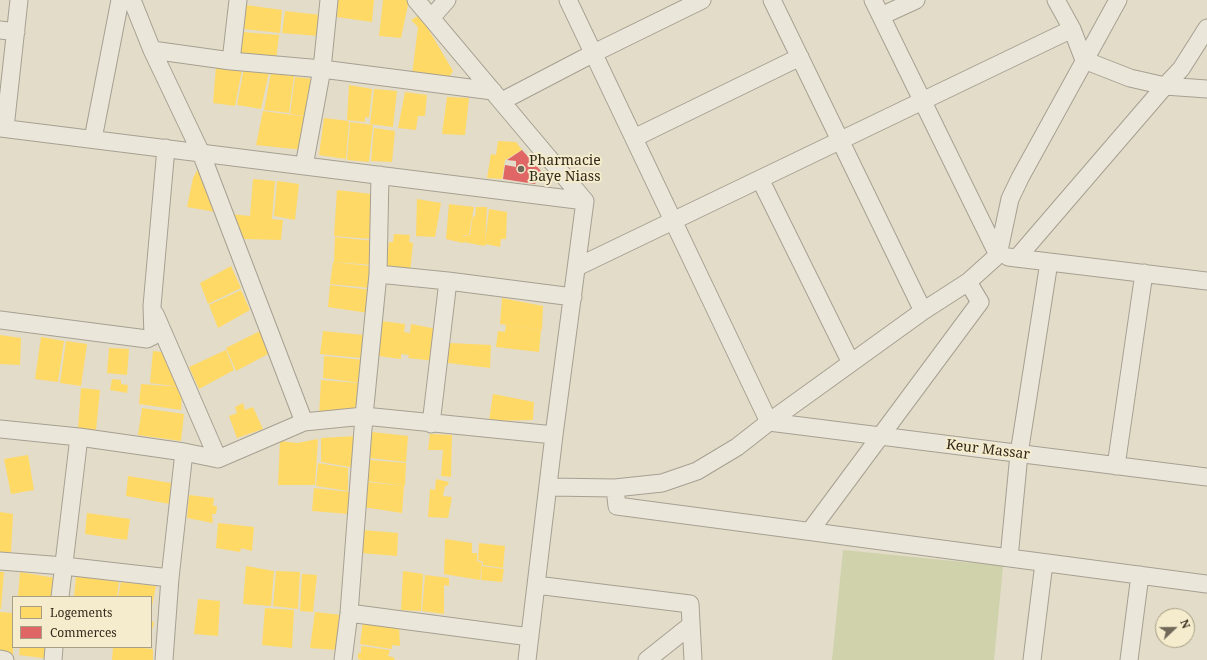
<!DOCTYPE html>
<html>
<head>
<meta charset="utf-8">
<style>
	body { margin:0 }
	#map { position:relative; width:1207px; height:660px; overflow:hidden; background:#e2dcc8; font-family:"Noto Serif",serif }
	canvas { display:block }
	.legend { position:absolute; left:12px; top:596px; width:140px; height:52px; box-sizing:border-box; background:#f4eccc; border:1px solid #a79e85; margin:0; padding:5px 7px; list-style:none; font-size:12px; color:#33291b }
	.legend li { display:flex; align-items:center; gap:8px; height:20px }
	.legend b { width:20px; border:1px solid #a79e85 }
	.north { position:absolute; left:1155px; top:608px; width:40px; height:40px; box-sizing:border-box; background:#f4eccc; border:1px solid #a79e85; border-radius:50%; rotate:68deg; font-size:11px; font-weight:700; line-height:16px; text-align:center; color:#33291b }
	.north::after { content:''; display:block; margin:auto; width:14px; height:18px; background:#706858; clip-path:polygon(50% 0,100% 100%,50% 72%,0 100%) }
</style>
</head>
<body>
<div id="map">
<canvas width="1207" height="660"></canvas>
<ul class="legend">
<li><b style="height:11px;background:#ffd966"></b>Logements</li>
<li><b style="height:11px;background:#e06666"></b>Commerces</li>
</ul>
<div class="north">N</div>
</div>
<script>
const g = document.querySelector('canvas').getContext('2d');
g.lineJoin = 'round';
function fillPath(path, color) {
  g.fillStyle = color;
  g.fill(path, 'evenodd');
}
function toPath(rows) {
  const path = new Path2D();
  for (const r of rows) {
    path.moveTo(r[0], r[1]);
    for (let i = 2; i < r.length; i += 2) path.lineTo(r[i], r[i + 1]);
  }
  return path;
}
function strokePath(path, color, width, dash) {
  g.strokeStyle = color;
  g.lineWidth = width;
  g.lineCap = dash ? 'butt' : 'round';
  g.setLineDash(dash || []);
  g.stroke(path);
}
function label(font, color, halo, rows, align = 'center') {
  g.font = font + ' "Noto Serif",serif';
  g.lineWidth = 4;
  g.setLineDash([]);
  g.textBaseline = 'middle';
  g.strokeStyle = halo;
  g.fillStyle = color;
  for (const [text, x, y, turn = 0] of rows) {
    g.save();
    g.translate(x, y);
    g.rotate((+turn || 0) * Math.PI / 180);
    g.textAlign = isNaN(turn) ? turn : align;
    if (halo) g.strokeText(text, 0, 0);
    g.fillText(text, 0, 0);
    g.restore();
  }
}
fillPath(toPath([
	[843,550,1003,566,994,660,832,660]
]), '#cfd2aa');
fillPath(toPath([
	[338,0,374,0,372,22,337,17],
	[383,0,409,0,401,38,379,36],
	[246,5,282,10,280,33,244,29],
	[285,11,321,15,319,36,282,33],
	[420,15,453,71,448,79,412,75,418,27,411,20],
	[243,32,279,35,276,60,239,55],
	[216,66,242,70,235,106,213,103],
	[244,68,269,72,261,109,237,105],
	[271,73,294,76,289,113,264,110],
	[295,77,323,80,318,118,290,114],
	[349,85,372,89,369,118,365,117,365,122,347,120],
	[374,89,397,91,393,127,370,124],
	[405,92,427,95,425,116,418,116,416,130,398,128],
	[447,97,469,98,465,135,442,134],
	[263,111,308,117,303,150,256,145],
	[324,118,349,121,346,159,319,155],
	[350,122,373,125,369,162,347,160],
	[374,128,395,131,392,162,371,161],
	[498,141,516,142,522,150,505,160,502,179,487,178,491,154,496,155],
	[198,169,216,212,187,207,193,178],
	[253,179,275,181,272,219,270,219,283,220,281,240,244,239,230,214,250,216],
	[277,181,299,184,295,220,274,216],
	[337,190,372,194,371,239,334,236],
	[417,199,441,203,435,237,416,236],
	[449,204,474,207,469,235,463,235,463,243,446,239],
	[476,207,487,207,485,246,463,242,463,236,470,235,473,216,475,217],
	[489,209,507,212,506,239,501,239,500,247,485,244],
	[394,234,410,235,409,242,413,243,410,274,385,272,389,242,393,242],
	[335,237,374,241,373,265,334,262],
	[333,262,371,266,370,288,330,284],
	[231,266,241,288,208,304,200,283],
	[330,285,370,290,368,313,328,307],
	[241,290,250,310,218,328,209,305],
	[502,298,543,306,542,330,500,324],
	[381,321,405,324,404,332,410,333,411,324,437,329,435,361,408,358,409,355,401,354,401,359,378,356],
	[506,325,541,330,539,352,496,347,498,331,505,332],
	[260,331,270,353,236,371,226,348],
	[323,331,364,335,361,358,320,354],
	[0,335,21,338,20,365,0,364],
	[41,337,64,341,58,382,35,379],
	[66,341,87,344,81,386,60,383],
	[449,343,491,345,490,368,448,363],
	[109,348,129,349,127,375,107,373],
	[226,350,234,370,199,389,189,367],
	[153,351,178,354,189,388,150,383],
	[324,356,364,360,362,383,323,378],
	[112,379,121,380,121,384,128,385,127,393,110,390],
	[321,380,358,383,355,414,319,416],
	[141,384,182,387,181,410,139,404],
	[81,388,100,390,96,430,78,429],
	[493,394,534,402,533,420,489,421],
	[243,403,245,410,253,407,263,429,237,438,229,416,237,413,235,407],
	[142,408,184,414,181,441,138,435],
	[372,432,408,436,406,462,370,458],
	[430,434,452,435,451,477,441,476,443,450,428,450],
	[356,436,355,468,321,462,321,438],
	[318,439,315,485,278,485,280,441,297,443],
	[28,455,34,490,11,494,4,459],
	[370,460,406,463,405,486,367,481],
	[318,463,348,468,348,491,316,486],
	[128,476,171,483,170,504,126,496],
	[436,479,449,482,447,486,445,486,443,496,452,497,448,518,428,517,430,489,435,490],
	[367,482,404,486,402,513,363,507],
	[314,488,350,492,349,514,312,511],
	[189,495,214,498,213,506,217,506,216,514,212,514,213,523,187,518],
	[0,512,13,514,11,553,0,552],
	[87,513,130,519,127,540,85,534],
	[218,523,254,527,252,551,241,548,240,552,216,548],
	[362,530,398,533,397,556,361,553],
	[445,539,472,543,472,553,477,553,477,561,482,563,480,580,444,574],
	[479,543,505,546,503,568,483,565,483,562,478,560],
	[246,566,274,571,271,606,243,604],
	[482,566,504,569,502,582,481,580],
	[276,571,300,572,298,609,273,606],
	[403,571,423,574,421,611,401,610],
	[0,572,4,572,1,609,0,609],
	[20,572,55,578,54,597,18,597],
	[302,574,317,575,313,612,300,611],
	[425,575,449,578,449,586,444,585,444,614,422,611],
	[76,576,119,582,117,597,74,597],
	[121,582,156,586,152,606,151,606,151,597,118,597],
	[198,599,220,601,218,636,194,634],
	[265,608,294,610,292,648,262,645],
	[0,612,13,613,13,656,0,654],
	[315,612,341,615,337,650,310,648],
	[151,621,154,622,153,628,151,628],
	[363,621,399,625,400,646,392,645,392,649,360,644],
	[361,646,390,650,388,656,395,658,394,660,362,660,358,659,358,653,361,653],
	[20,647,51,647,50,659,19,655],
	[113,647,133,647,153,649,153,660,112,660]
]), '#ffd966');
fillPath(toPath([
	[522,150,541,171,535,184,503,179,505,165,516,167,516,161,507,160]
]), '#e06666');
const minor = toPath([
	[132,0,152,50,201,153,304,422],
	[416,0,585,201,554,435,527,660],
	[568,0,769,422,1207,477],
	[772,0,923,311],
	[873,0,998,255],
	[1056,0,1072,29,1084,60,1130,78,1165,86,1207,89],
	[881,16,916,0],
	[431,18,447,0],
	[0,30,16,32],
	[152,50,231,61,322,69,493,91],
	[231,61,238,0],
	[502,101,594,53,702,0],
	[0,128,585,201],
	[5,128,19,0],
	[634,138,800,57],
	[93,139,120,0],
	[304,166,322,69,329,0],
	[760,179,851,363],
	[1008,257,1207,281],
	[1017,258,1165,86,1181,69,1207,28],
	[577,267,1072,29],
	[378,274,448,281,573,297],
	[155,314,218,459],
	[0,320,147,339,153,336,152,306,166,148],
	[431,424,448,281],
	[0,429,79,437,184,452,218,459,304,422,364,416,554,435],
	[1116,466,1144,273],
	[549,487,615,488,662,483,697,471,737,447,769,422,923,311,968,282,998,255,1010,199,1020,178,1118,0],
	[615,488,617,506,1207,584],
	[810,531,980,302,968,282],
	[1009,558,1019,454,1049,262],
	[0,561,64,566,170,578,184,452],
	[536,585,690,604,693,660],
	[60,597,79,437],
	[349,613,530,637],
	[0,659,5,660],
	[53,660,54,647],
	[164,660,170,578],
	[343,660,349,613,364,416,378,274,380,175],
	[647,660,691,625],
	[1032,660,1044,563],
	[1129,660,1140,575]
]);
strokePath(minor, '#a6a092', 19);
strokePath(minor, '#eae6da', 17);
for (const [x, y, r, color] of [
	[521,169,4,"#706858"]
]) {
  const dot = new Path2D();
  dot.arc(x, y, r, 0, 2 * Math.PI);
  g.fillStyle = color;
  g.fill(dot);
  strokePath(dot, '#f4eccc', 1.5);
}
label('14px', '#33291b', '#f4eccc', [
	["Pharmacie",529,161],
	["Baye Niass",529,177]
], 'left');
label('14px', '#33291b', '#f4eccc', [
	["Keur Massar",988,450,7]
]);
</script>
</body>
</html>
